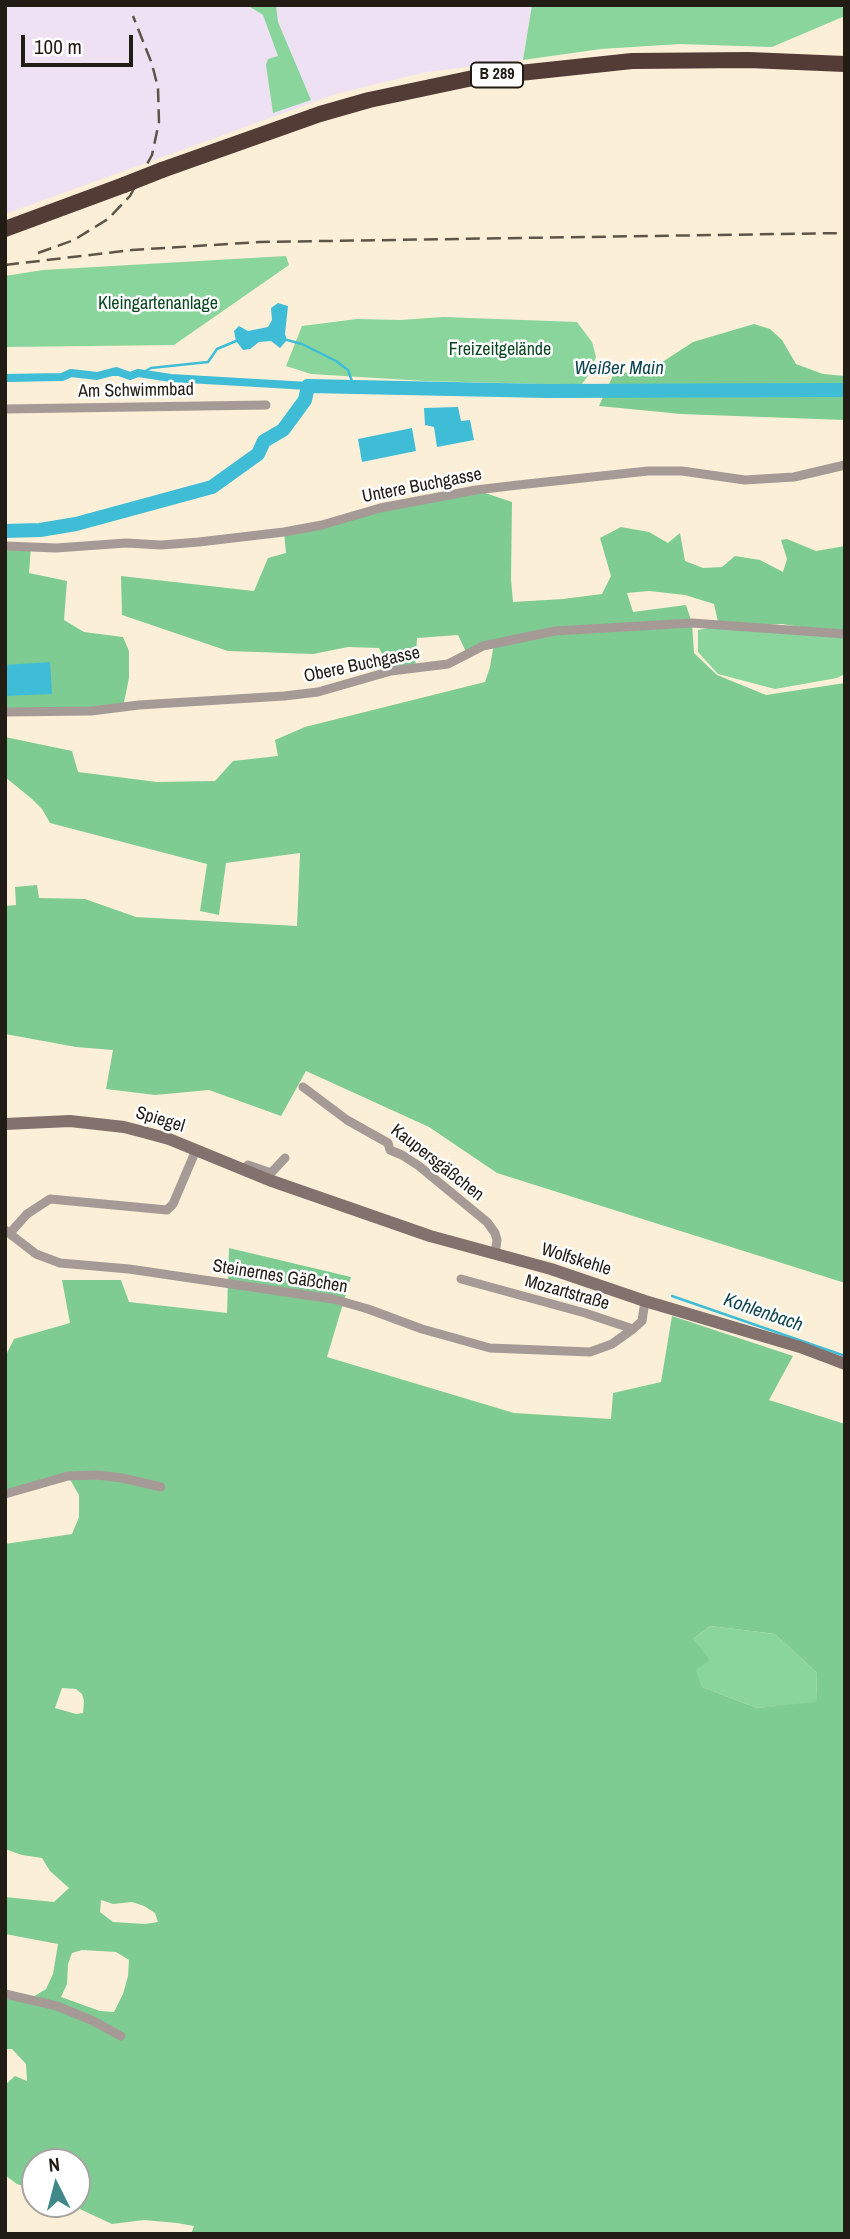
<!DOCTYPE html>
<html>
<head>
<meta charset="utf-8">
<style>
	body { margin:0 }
	#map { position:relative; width:850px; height:2239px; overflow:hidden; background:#fbefd7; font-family:"Archivo Narrow",sans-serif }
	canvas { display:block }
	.frame { position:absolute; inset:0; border:7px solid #211c14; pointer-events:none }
	.north { position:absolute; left:21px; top:2148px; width:70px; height:70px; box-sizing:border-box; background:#fff; border:2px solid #a6a4a1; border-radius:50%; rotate:354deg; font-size:19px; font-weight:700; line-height:28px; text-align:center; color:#211c14 }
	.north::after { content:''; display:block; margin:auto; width:24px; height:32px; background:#40888a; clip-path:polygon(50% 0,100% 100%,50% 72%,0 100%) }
	.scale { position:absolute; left:21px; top:35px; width:112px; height:32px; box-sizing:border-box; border:4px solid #211c14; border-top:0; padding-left:9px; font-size:21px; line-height:24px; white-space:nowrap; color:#211c14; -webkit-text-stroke:5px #fff; paint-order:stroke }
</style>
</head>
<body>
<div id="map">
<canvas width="850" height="2239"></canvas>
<div class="frame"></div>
<div class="north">N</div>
<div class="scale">100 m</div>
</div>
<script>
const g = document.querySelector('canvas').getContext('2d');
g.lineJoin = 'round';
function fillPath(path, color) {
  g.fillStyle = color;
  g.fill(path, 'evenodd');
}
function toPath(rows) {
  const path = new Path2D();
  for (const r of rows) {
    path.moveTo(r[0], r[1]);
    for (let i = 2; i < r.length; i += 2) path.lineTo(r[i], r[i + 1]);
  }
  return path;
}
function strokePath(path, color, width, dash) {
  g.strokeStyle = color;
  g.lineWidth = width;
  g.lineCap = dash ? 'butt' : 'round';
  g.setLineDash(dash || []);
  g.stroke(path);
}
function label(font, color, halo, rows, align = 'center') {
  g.font = font + ' "Archivo Narrow",sans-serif';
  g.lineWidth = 5;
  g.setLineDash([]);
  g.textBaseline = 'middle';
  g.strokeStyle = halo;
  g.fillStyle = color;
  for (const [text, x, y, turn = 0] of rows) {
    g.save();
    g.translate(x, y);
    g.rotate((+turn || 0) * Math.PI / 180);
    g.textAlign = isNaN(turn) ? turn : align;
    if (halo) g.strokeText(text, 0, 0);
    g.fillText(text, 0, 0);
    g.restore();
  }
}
fillPath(toPath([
	[5,5,532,5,523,60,427,72,339,93,5,214]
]), '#eee1f4');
fillPath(toPath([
	[247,5,276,5,278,22,311,100,273,113,266,65,268,59,278,56,263,15],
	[532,5,845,5,845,16,772,47,680,44,601,49,523,60],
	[286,256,289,265,174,345,5,347,5,276,43,270],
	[443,317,577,322,592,342,596,357,588,376,581,385,425,381,311,374,286,366,302,326,357,319,400,320],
	[719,626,845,636,845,674,837,678,775,689,718,674,698,652,698,630],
	[710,1626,775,1634,817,1673,816,1703,757,1708,702,1687,695,1670,693,1639]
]), '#89d59c');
fillPath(toPath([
	[754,324,770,329,782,340,796,364,823,374,845,376,845,420,681,414,599,406,614,373,647,372,693,342],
	[476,490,512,502,511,579,513,602,563,599,602,594,611,576,600,538,621,527,649,532,668,543,680,533,685,561,703,568,722,567,735,556,760,560,783,572,787,559,781,540,787,539,816,551,845,546,845,634,782,624,719,626,714,604,685,595,649,591,627,593,633,612,686,605,692,623,694,653,717,675,766,695,845,683,845,1283,497,1173,429,1127,306,1071,281,1116,209,1090,155,1095,106,1089,113,1050,76,1047,5,1034,5,906,16,905,15,887,37,885,39,898,85,899,136,917,297,926,300,853,226,863,219,915,200,911,207,864,50,823,42,809,32,799,5,777,5,737,72,751,78,772,157,782,215,781,233,761,278,756,275,740,305,727,485,682,490,667,494,643,467,654,458,635,417,638,415,668,391,671,379,648,348,647,313,654,228,651,122,615,121,576,254,591,268,558,286,553,284,532],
	[5,546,31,547,29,573,67,581,64,620,84,632,123,637,129,651,129,678,123,707,5,712],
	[229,1248,351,1277,327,1357,514,1413,611,1419,613,1393,661,1382,672,1316,793,1356,769,1400,845,1424,845,2234,191,2234,194,2226,177,2223,144,2220,112,2224,69,2204,77,2204,77,2162,35,2162,35,2190,17,2184,5,2175,5,2085,15,2076,27,2081,26,2064,12,2049,5,2049,5,1991,33,1997,46,1989,53,1974,58,1944,5,1934,5,1897,54,1902,69,1888,50,1871,42,1858,22,1855,5,1849,5,1544,72,1534,79,1517,79,1495,68,1476,5,1494,5,1357,14,1339,70,1323,62,1280,121,1280,129,1302,227,1313],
	[710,1626,775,1634,817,1673,816,1702,757,1708,702,1687,696,1670,710,1660,693,1639],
	[62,1688,76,1689,82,1694,84,1701,83,1713,76,1714,55,1708],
	[101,1900,113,1904,132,1902,144,1906,155,1913,158,1922,145,1924,113,1922,100,1912],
	[82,1950,116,1952,129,1960,128,1976,123,1994,114,2012,100,2011,61,1997,67,1984,68,1964,72,1953]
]), '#7ecc92');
fillPath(toPath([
	[278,303,288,306,285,334,287,340,280,348,271,341,259,342,250,349,243,350,236,341,234,331,239,326,248,331,268,327,272,320,271,308],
	[458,407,461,421,470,420,474,440,437,447,434,427,425,425,424,408],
	[412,428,416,451,362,462,358,439],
	[50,662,52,694,5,696,5,665]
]), '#3fbdd6');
strokePath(toPath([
	[287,340,302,344,336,361,348,370,354,387],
	[142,373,151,368,208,362,217,349,236,341],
	[672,1296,845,1356]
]), '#3fbdd6', 2.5);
strokePath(toPath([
	[5,378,62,377,71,373,97,376,116,371,130,376,138,373,171,378,308,386]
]), '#3fbdd6', 8);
strokePath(toPath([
	[5,531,40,530,76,524,212,487,258,454,264,441,283,430,305,400,308,386,547,391,845,390]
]), '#3fbdd6', 14);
strokePath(toPath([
	[5,409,266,405],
	[5,546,56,548,126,543,161,545,199,542,284,532,322,525,380,508,476,490,518,485,648,471,682,471,745,480,794,477,845,465],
	[5,712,91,711,139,705,284,696,318,692,391,671,448,664,483,646,555,631,692,623,845,634],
	[303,1087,347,1120,388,1143,390,1150,402,1155,419,1166,487,1222,495,1233,497,1240,495,1254],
	[244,1169,248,1165,271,1173,285,1158],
	[5,1230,36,1254,60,1263,129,1269,333,1299,368,1309,422,1329,490,1348,590,1352,612,1344,633,1329],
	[10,1233,27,1214,50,1199,167,1210,173,1204,196,1150],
	[461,1279,585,1313,633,1329,642,1321,645,1301],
	[5,1494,68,1476,97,1475,122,1478,161,1487],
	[5,1994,57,2006,91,2020,121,2036]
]), '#a69a97', 9);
strokePath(toPath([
	[5,1124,70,1121,124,1127,147,1133,169,1139,269,1180,430,1236,551,1269,645,1301,800,1347,845,1364]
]), '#83716d', 12);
strokePath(toPath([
	[162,170,320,114,369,100,473,78,632,61,749,60,845,64],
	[5,229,124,185]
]), '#533b36', 16);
strokePath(toPath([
	[38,253,74,240,108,219,130,196,152,155,159,122,158,88,152,64,133,16],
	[5,265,132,250,260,242,845,233]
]), '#5c5548', 2.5, [14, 7]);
strokePath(toPath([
	[124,185,162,170]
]), '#533b36', 16);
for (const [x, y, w] of [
	[497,75,52]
]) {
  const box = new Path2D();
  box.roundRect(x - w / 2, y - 12.5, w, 25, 5);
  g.fillStyle = '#fff';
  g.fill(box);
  strokePath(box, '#211c14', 2);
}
label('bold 16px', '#211c14', null, [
	["B 289",497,75]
]);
label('18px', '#0b4621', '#fff', [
	["Kleingartenanlage",158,304],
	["Freizeitgelände",500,350]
]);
label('18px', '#211c14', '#fff', [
	["Am Schwimmbad",136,391,-1],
	["Untere Buchgasse",422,486,-11],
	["Obere Buchgasse",362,665,-12],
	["Spiegel",160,1120,17],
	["Kaupersgäßchen",437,1163,38],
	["Wolfskehle",576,1260,17],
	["Steinernes Gäßchen",280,1277,9],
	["Mozartstraße",567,1293,16]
]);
label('italic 19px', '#0d454f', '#fff', [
	["Weißer Main",619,369],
	["Kohlenbach",763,1313,19]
]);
</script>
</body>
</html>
